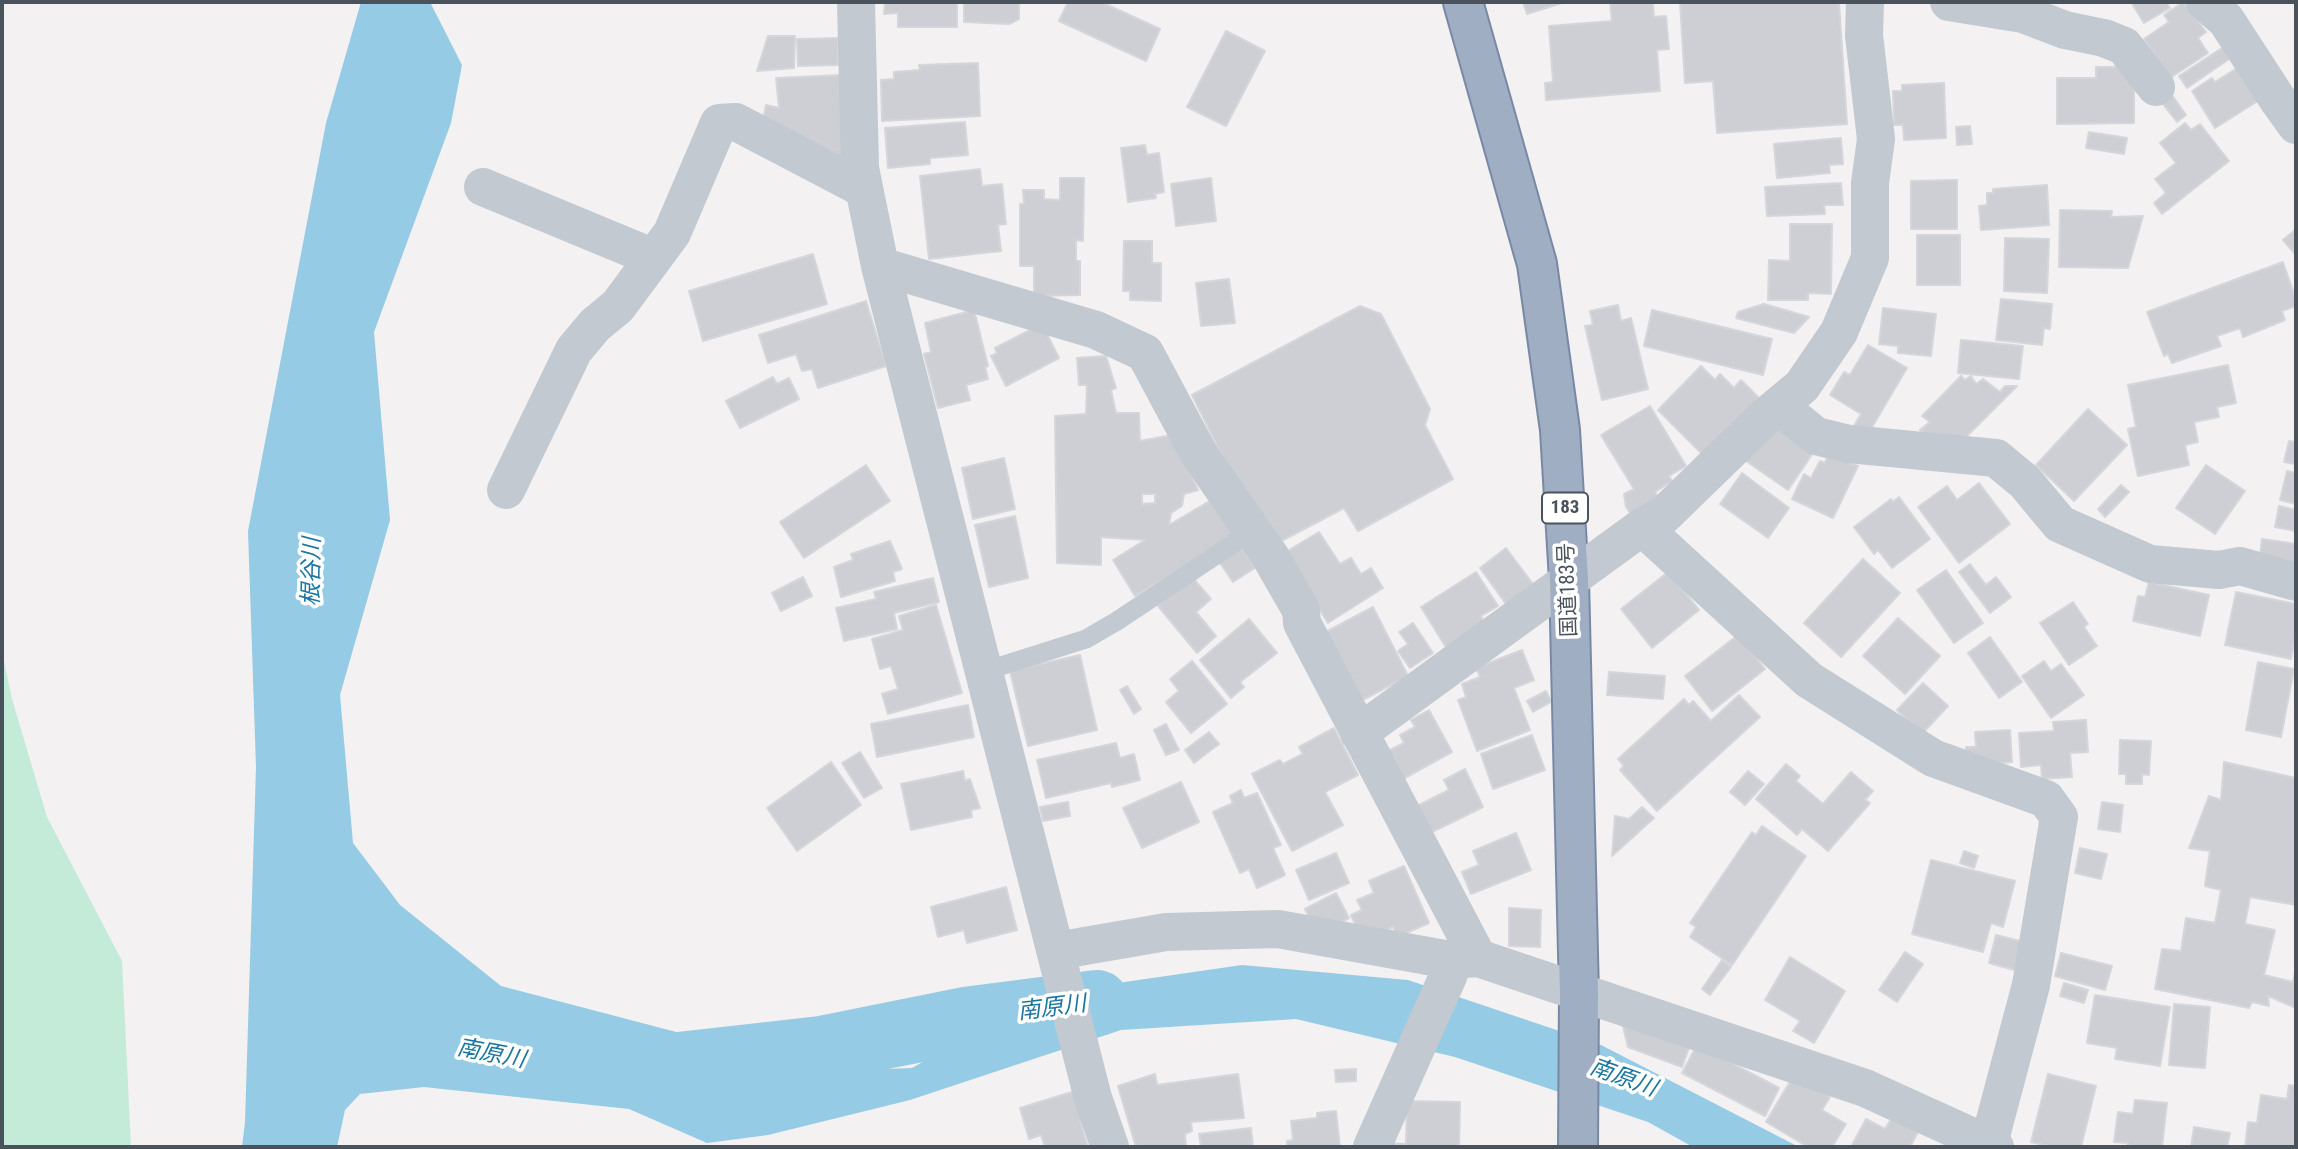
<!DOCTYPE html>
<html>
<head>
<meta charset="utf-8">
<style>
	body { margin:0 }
	#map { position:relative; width:2298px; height:1149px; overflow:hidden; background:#f3f1f1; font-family:"Roboto Condensed",sans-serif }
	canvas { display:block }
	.frame { position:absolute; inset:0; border:4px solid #4a525c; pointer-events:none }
</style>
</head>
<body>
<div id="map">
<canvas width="2298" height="1149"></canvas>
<div class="frame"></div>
</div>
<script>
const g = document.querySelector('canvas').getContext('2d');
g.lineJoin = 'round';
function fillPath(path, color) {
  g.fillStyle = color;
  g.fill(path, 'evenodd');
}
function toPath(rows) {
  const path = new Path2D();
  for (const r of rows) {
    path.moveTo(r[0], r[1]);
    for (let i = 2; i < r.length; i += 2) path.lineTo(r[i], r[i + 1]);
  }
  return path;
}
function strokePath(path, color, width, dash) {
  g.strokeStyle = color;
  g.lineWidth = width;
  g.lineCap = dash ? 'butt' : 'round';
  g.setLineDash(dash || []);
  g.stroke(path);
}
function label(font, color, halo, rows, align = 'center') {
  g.font = font + ' "Roboto Condensed","Noto Sans JP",sans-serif';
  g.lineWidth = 7;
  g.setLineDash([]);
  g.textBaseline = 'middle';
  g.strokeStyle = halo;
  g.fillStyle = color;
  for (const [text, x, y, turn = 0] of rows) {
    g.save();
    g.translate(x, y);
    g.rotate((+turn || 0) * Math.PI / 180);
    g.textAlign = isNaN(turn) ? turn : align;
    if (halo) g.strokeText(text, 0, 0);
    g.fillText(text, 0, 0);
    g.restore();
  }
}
fillPath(toPath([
	[2,652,12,699,47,817,122,961,131,1147,2,1147]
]), '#c4ebd7');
fillPath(toPath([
	[361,2,430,2,462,65,451,123,374,332,390,520,340,695,353,843,400,905,501,986,699,1038,813,1072,912,1068,1042,994,1242,965,1408,980,1601,1045,1799,1147,1693,1147,1648,1122,1455,1057,1296,1019,1121,1030,910,1100,768,1135,707,1143,629,1109,424,1087,360,1094,345,1110,337,1147,242,1147,245,1122,256,767,248,531,326,123]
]), '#95cbe4');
strokePath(toPath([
	[670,1066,821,1049,965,1020,1097,1003]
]), '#95cbe4', 66);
const building = toPath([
	[885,2,957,2,957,27,898,27,898,13,884,14,885,2],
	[964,2,1019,2,1019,19,1010,24,964,22,964,2],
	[1068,2,1101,2,1160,29,1146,61,1059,21,1068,2],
	[1523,2,1565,2,1527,14,1523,2],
	[1653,2,1654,17,1666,16,1669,49,1657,50,1660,91,1546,100,1545,83,1553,82,1549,26,1612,21,1610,3,1653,2],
	[1680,2,1839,2,1847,124,1717,133,1713,81,1685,83,1680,2],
	[2131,2,2166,2,2170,8,2144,23,2131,2],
	[2183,2,2206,32,2198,38,2208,53,2170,78,2144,39,2169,22,2164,15,2183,2],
	[1226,31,1265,51,1226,126,1187,107,1226,31],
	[768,36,795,36,794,68,757,71,768,36],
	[838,38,838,65,798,66,797,39,838,38],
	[2228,44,2235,55,2187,88,2179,76,2228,44],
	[978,63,980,116,882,121,881,80,894,79,894,72,920,70,919,65,978,63],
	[2096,67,2134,67,2134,123,2057,124,2057,78,2096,78,2096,67],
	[2237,68,2258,101,2215,128,2192,91,2212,78,2215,82,2237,68],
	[842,75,846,166,762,126,766,105,779,108,776,78,842,75],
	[1944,83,1946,138,1904,140,1903,125,1894,125,1893,91,1902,91,1902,85,1944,83],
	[2172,95,2186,115,2177,122,2162,103,2172,95],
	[965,122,968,155,930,158,930,164,888,168,885,128,965,122],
	[2185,123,2191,130,2200,124,2229,161,2162,214,2154,203,2166,193,2155,179,2176,163,2160,143,2185,123],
	[1970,126,1972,144,1957,145,1956,127,1970,126],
	[2089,132,2127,138,2124,154,2086,148,2089,132],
	[1841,138,1843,164,1829,165,1830,173,1777,178,1774,144,1841,138],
	[1145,145,1147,155,1159,153,1164,192,1155,194,1156,198,1128,202,1121,148,1145,145],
	[980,169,982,186,1002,184,1006,224,998,225,1001,251,929,259,920,176,980,169],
	[1060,178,1084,178,1083,241,1076,240,1076,261,1080,261,1080,295,1034,296,1034,266,1020,266,1020,204,1024,204,1023,190,1044,190,1044,199,1060,200,1060,178],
	[1211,178,1216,221,1176,226,1171,184,1211,178],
	[1957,180,1957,229,1911,229,1911,181,1957,180],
	[1841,183,1843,205,1824,205,1825,214,1767,216,1765,187,1841,183],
	[2047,185,2049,225,1981,230,1979,206,1987,205,1987,193,1993,193,1993,189,2047,185],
	[2060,210,2112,211,2111,217,2143,216,2128,268,2059,267,2060,210],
	[1790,224,1832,224,1831,294,1808,293,1808,300,1768,300,1769,260,1790,261,1790,224],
	[2296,229,2296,255,2283,240,2296,229],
	[1917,235,1960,235,1960,285,1917,285,1917,235],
	[2005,238,2049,239,2047,293,2004,291,2005,238],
	[1124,241,1152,241,1152,263,1161,263,1161,301,1130,300,1130,291,1123,291,1124,241],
	[813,254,827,304,703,341,689,291,813,254],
	[2283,262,2296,300,2296,306,2282,311,2285,320,2243,337,2240,328,2217,336,2221,346,2172,363,2168,354,2164,356,2147,312,2283,262],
	[1229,279,1235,323,1201,326,1196,283,1229,279],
	[2001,299,2052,304,2050,329,2044,328,2042,345,1996,340,2001,299],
	[866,301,886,366,818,388,812,369,802,371,796,354,768,363,759,335,866,301],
	[1764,304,1809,317,1794,333,1736,318,1738,312,1764,304],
	[1618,305,1621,321,1631,318,1648,389,1602,400,1585,326,1593,325,1590,311,1618,305],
	[1360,306,1381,314,1430,409,1425,425,1453,479,1358,531,1344,508,1268,548,1192,395,1360,306],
	[1883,308,1936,314,1931,356,1898,353,1898,346,1879,344,1883,308],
	[974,310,988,366,985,367,988,379,966,385,970,400,938,408,924,354,931,352,925,323,974,310],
	[1652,310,1772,339,1763,375,1644,346,1652,310],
	[1042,324,1059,358,1006,386,991,356,997,353,995,348,1042,324],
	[1961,340,2023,346,2019,379,1958,373,1961,340],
	[1868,345,1907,368,1868,434,1854,426,1861,414,1830,395,1844,372,1850,375,1868,345],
	[1106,356,1116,388,1111,390,1116,413,1139,413,1140,441,1172,435,1198,490,1184,494,1182,506,1171,513,1169,525,1213,499,1235,535,1135,596,1113,560,1145,540,1101,537,1101,565,1057,563,1055,416,1086,414,1087,385,1079,385,1077,358,1106,356],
	[1142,494,1155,494,1155,503,1142,504,1142,494],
	[2228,365,2236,403,2217,407,2219,417,2194,422,2198,442,2185,445,2189,465,2138,476,2128,429,2136,427,2128,385,2228,365],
	[1701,366,1715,380,1720,374,1734,388,1741,380,1759,398,1703,455,1658,410,1701,366],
	[1961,376,1965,380,1971,376,1976,384,1983,379,2000,392,2005,386,2017,386,1955,448,1938,447,1920,430,1930,422,1922,416,1961,376],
	[773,377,777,384,789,378,799,399,740,428,726,401,773,377],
	[1650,406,1686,466,1669,476,1672,481,1655,492,1659,499,1632,516,1626,507,1624,494,1634,489,1601,435,1650,406],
	[2088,409,2127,445,2074,501,2036,465,2088,409],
	[1774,421,1815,450,1788,490,1746,461,1774,421],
	[2289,441,2296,442,2296,464,2284,462,2289,441],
	[1828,454,1858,466,1833,518,1792,499,1804,474,1811,478,1820,461,1825,463,1828,454],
	[1004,458,1015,509,973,519,962,468,1004,458],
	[866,465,890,501,804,558,780,522,866,465],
	[2206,465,2245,491,2215,534,2176,508,2206,465],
	[2287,471,2296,473,2296,504,2280,500,2287,471],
	[1742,473,1789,508,1768,538,1720,504,1742,473],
	[1979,483,2010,524,1959,563,1918,507,1947,486,1957,500,1979,483],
	[2121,485,2129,492,2105,517,2098,509,2121,485],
	[1899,497,1930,539,1892,568,1878,550,1874,554,1854,527,1891,499,1893,502,1899,497],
	[2279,506,2296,510,2296,531,2275,527,2279,506],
	[1015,516,1028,578,989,587,975,525,1015,516],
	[1319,532,1340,564,1351,558,1361,574,1371,568,1383,588,1328,623,1284,553,1319,532],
	[2262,539,2296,544,2296,568,2259,563,2262,539],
	[890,541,902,569,893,572,895,581,841,597,834,567,853,560,851,554,890,541],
	[1240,546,1255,568,1233,582,1218,560,1240,546],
	[1506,548,1533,584,1506,604,1480,568,1506,548],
	[1863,559,1900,593,1841,657,1804,623,1863,559],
	[1970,564,1986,585,1996,577,2011,597,1990,613,1959,572,1970,564],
	[1946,570,1983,623,1954,643,1917,590,1946,570],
	[1476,572,1498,606,1481,616,1486,625,1447,649,1421,607,1476,572],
	[1668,572,1699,610,1652,648,1621,609,1668,572],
	[803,577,812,596,781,611,772,593,803,577],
	[1192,577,1211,599,1196,612,1216,636,1197,653,1158,606,1192,577],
	[933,578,939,602,894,613,897,629,844,641,836,608,876,599,874,592,933,578],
	[2149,582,2209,595,2200,636,2133,621,2138,596,2145,597,2149,582],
	[2236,592,2296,604,2296,634,2291,659,2225,645,2236,592],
	[2073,602,2088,624,2084,627,2097,646,2069,665,2040,623,2073,602],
	[936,605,962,693,888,714,882,694,898,689,891,666,880,669,872,639,903,630,899,616,936,605],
	[1373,607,1408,676,1357,703,1322,634,1373,607],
	[1898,618,1940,656,1905,694,1863,656,1898,618],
	[1249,619,1277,653,1240,682,1244,687,1231,698,1200,660,1249,619],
	[1413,623,1433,653,1410,668,1398,651,1408,644,1399,632,1413,623],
	[1738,635,1765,669,1712,711,1685,676,1738,635],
	[1990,637,2022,682,1999,698,1968,653,1990,637],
	[1522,650,1534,680,1514,688,1530,730,1477,751,1458,700,1466,697,1462,684,1480,677,1476,668,1522,650],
	[1080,655,1097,730,1028,746,1010,671,1080,655],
	[1192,661,1227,704,1191,733,1166,702,1179,691,1170,679,1192,661],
	[2044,661,2051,671,2061,664,2084,695,2051,718,2022,676,2044,661],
	[2258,662,2294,669,2281,737,2246,730,2258,662],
	[1609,672,1665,676,1663,699,1607,695,1609,672],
	[1923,683,1948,706,1922,734,1897,710,1923,683],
	[1127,686,1141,709,1134,714,1120,690,1127,686],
	[1546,691,1551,702,1533,712,1527,701,1546,691],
	[1739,695,1760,717,1657,811,1620,770,1624,766,1618,759,1684,699,1689,705,1693,701,1711,721,1739,695],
	[968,705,974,737,877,757,871,724,968,705],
	[1429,710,1452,752,1401,780,1386,752,1404,743,1400,735,1415,727,1411,720,1429,710],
	[2086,720,2088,752,2070,753,2072,777,2042,779,2041,765,2021,767,2019,733,2054,731,2053,722,2086,720],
	[1166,724,1179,750,1166,755,1154,730,1166,724],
	[1334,728,1358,775,1325,792,1343,825,1292,851,1252,774,1280,760,1283,764,1303,754,1299,747,1334,728],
	[2010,730,2012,762,1976,765,1967,761,1966,747,1976,747,1975,732,2010,730],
	[1209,732,1219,744,1194,763,1185,750,1209,732],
	[1532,735,1545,770,1493,789,1481,754,1532,735],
	[2120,740,2151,741,2149,775,2142,774,2142,784,2126,784,2126,774,2119,774,2120,740],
	[1116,743,1120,758,1134,754,1140,780,1112,787,1111,783,1046,798,1037,760,1116,743],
	[860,752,882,788,864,798,842,763,860,752],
	[831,762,861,805,797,851,767,808,831,762],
	[2224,762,2296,778,2296,905,2250,897,2245,924,2275,930,2264,975,2293,982,2296,969,2296,1008,2268,996,2269,1006,2252,1002,2249,1008,2155,989,2162,949,2181,951,2186,918,2215,923,2221,890,2205,886,2210,851,2189,848,2209,796,2221,800,2224,762],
	[1786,764,1800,776,1796,781,1823,804,1851,772,1873,791,1865,800,1870,803,1828,851,1802,829,1797,835,1756,799,1786,764],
	[1465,769,1483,807,1430,833,1417,806,1449,790,1444,780,1465,769],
	[963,771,965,781,970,779,980,808,971,810,972,817,911,830,901,784,963,771],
	[1748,771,1764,784,1745,805,1730,792,1748,771],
	[1181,782,1199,822,1142,848,1123,808,1181,782],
	[1241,790,1244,798,1257,793,1281,845,1273,848,1285,875,1257,888,1249,869,1240,873,1213,812,1233,803,1230,796,1241,790],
	[1068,802,1070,816,1043,821,1040,807,1068,802],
	[2102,802,2123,805,2120,832,2098,829,2102,802],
	[1642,807,1654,818,1612,856,1615,816,1629,819,1642,807],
	[1762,826,1806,856,1732,965,1690,937,1696,927,1690,923,1752,832,1756,835,1762,826],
	[1516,833,1531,870,1471,894,1462,872,1479,865,1473,851,1516,833],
	[2080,848,2107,854,2101,879,2075,873,2080,848],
	[1964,851,1978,856,1974,868,1960,863,1964,851],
	[1336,853,1349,883,1309,900,1296,870,1336,853],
	[1931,860,2015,881,2003,927,1991,923,1983,952,1912,934,1931,860],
	[1404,866,1429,923,1397,937,1393,927,1373,937,1368,926,1358,930,1351,915,1362,910,1357,900,1374,893,1369,881,1404,866],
	[1006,887,1017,930,967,943,964,930,938,937,931,907,1006,887],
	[1336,893,1349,918,1326,930,1315,928,1305,909,1336,893],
	[1509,908,1541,910,1540,947,1509,946,1509,908],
	[1996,935,2020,941,2025,973,1989,963,1996,935],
	[1905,952,1923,964,1897,1002,1879,990,1905,952],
	[2061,953,2112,966,2105,990,2055,976,2061,953],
	[1790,957,1845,991,1814,1043,1793,1031,1800,1021,1765,1000,1790,957],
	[1722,960,1731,967,1710,995,1702,989,1722,960],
	[2064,983,2088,990,2084,1003,2060,996,2064,983],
	[2095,995,2170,1007,2160,1066,2115,1059,2117,1048,2087,1043,2095,995],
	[2174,1004,2210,1007,2205,1068,2169,1065,2174,1004],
	[1622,1022,1690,1045,1682,1067,1628,1047,1622,1022],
	[1697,1045,1779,1088,1765,1116,1682,1073,1697,1045],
	[1356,1069,1356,1081,1336,1082,1335,1070,1356,1069],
	[1155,1074,1157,1085,1238,1074,1244,1118,1191,1122,1192,1131,1185,1134,1186,1147,1136,1147,1118,1086,1155,1074],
	[2048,1074,2096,1086,2081,1147,2053,1147,2031,1142,2048,1074],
	[1794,1075,1830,1097,1822,1110,1846,1124,1832,1147,1808,1147,1766,1122,1794,1075],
	[2289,1085,2296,1086,2296,1147,2245,1147,2248,1122,2257,1123,2261,1095,2287,1099,2289,1085],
	[1078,1090,1087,1119,1080,1121,1088,1147,1045,1147,1041,1135,1029,1139,1020,1108,1078,1090],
	[2135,1100,2167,1103,2162,1147,2127,1147,2128,1143,2114,1142,2118,1112,2133,1114,2135,1100],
	[1407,1101,1460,1102,1459,1147,1380,1147,1380,1143,1406,1144,1407,1101],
	[1336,1111,1340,1147,1287,1147,1287,1141,1293,1140,1291,1121,1317,1118,1317,1113,1336,1111],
	[1893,1116,1919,1130,1910,1147,1851,1147,1866,1119,1885,1129,1893,1116],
	[2194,1127,2230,1133,2227,1147,2191,1147,2194,1127],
	[1251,1128,1253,1147,1201,1147,1199,1134,1251,1128]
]);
fillPath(building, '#cecfd4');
strokePath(building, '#d5d6db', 2);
const trunk = toPath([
	[1463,2,1537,264,1560,430,1569,580,1579,994,1578,1147]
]);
strokePath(trunk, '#7889a6', 42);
strokePath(toPath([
	[985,671,1086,639,1117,621,1252,531]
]), '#c2c9d1', 19);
strokePath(toPath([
	[856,2,860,168,880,266,1093,1098,1110,1147],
	[1949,2,2023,14,2065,30,2104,38,2124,46,2156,87],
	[2205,2,2226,20,2278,100,2296,125],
	[483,187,652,257],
	[880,266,1096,330,1145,353,1199,454,1270,556,1301,610,1302,623,1478,958],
	[1779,406,1816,436,1849,444,1996,458,2025,482,2060,524,2150,564,2219,570,2240,566,2296,582],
	[506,490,574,350,595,325,618,306,672,233,719,123,736,122,864,189],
	[1642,527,1809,680,1933,758,2046,799,2059,817,2031,985,1989,1143],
	[1359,733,1642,527,1664,515,1766,416,1802,386,1839,332,1870,258,1870,183,1876,139,1864,35,1865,2],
	[1056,951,1166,932,1278,929,1450,960,1478,958,1865,1088,1995,1147],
	[1372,1147,1449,974,1450,960]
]), '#c2c9d1', 38);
strokePath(trunk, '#a0aec3', 38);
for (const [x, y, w] of [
	[1565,508,46]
]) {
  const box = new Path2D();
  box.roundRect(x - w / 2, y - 15.5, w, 31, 5);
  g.fillStyle = '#fff';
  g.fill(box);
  strokePath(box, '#4a525c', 2);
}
label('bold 19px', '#4a525c', null, [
	["183",1565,508]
]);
label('21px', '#4a525c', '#fff', [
	["国道183号",1569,590,-92]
]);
label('italic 23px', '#1a759f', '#fff', [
	["根谷川",313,572,-89],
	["南原川",1052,1009,-7],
	["南原川",491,1055,11],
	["南原川",1623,1079,20]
]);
</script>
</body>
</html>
